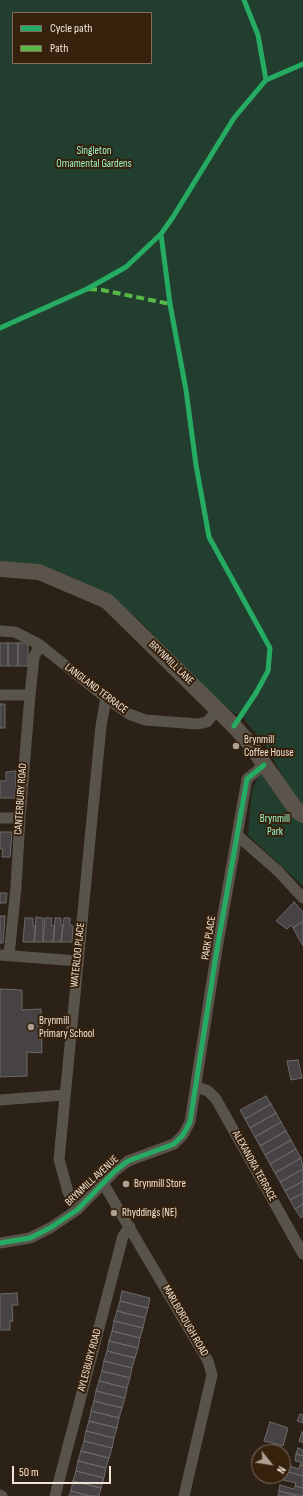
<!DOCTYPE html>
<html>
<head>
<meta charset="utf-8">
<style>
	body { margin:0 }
	#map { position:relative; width:303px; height:1496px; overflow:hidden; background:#2c2116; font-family:"Sofia Sans Condensed",sans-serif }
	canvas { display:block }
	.legend { position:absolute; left:12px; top:12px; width:140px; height:52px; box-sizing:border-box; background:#36210c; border:1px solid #816f5d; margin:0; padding:5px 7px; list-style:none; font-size:12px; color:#f2e4d7 }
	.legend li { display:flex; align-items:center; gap:8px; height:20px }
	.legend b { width:20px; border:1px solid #816f5d }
	.north { position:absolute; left:251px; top:1444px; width:40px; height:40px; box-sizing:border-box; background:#36210c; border:1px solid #816f5d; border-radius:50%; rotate:120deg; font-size:11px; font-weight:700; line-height:16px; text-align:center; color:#f2e4d7 }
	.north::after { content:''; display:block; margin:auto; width:14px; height:18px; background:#ada093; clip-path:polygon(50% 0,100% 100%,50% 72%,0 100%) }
	.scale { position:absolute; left:12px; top:1466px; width:99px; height:18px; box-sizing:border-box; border:2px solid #f2e4d7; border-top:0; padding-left:5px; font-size:12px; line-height:14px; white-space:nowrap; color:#f2e4d7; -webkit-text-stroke:3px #36210c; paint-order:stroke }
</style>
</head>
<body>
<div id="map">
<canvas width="303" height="1496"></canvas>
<ul class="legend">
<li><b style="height:5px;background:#26ab63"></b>Cycle path</li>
<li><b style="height:5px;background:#58b947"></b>Path</li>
</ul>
<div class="north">N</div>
<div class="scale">50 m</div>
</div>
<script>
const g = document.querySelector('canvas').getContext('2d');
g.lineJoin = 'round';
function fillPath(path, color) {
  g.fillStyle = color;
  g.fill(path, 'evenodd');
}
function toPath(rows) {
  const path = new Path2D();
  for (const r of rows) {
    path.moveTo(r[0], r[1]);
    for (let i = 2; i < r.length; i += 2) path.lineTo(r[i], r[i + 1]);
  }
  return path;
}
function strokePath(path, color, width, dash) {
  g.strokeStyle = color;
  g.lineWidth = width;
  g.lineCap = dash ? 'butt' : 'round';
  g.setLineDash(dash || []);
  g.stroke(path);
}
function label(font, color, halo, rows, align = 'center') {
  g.font = font + ' "Sofia Sans Condensed",sans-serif';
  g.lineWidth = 4;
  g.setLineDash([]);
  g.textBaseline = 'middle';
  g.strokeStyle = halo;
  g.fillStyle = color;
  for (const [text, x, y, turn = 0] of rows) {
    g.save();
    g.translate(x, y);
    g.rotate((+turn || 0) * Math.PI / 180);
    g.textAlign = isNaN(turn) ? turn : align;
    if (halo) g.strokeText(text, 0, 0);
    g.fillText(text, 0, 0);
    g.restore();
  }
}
fillPath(toPath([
	[0,0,303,0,303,806,293,796,264,742,246,722,245,719,240,714,235,714,186,675,166,648,139,620,107,595,76,579,55,570,0,562],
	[13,13,151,13,151,63,13,63],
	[264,765,303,815,303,886,248,835,252,790]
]), '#223e2f');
const building = toPath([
	[0,643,8,643,8,666,0,666,0,643],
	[8,643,18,643,18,666,8,666,8,643],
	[18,643,28,643,28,666,18,666,18,643],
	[0,704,5,704,5,728,0,728,0,704],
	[16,771,15,798,0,798,0,781,6,781,6,772,16,771],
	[0,832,12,832,10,857,2,857,3,849,0,849,0,832],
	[0,893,7,893,6,903,0,903,0,893],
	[294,902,303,912,303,921,293,928,291,925,287,929,276,921,294,902],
	[0,916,5,916,3,943,0,943,0,916],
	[36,917,43,918,43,942,34,942,36,917],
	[25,918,33,918,33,926,36,926,34,942,23,942,25,918],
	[45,918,52,918,51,925,55,926,53,942,43,942,45,918],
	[55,918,61,918,61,925,63,925,61,942,53,942,55,918],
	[64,918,70,918,70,925,73,926,72,942,61,942,64,918],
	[303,921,303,946,293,928,303,921],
	[0,989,22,990,22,1010,41,1009,42,1053,27,1052,27,1076,0,1077,0,989],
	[298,1060,302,1078,291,1080,287,1061,298,1060],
	[266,1096,271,1104,245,1119,240,1110,266,1096],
	[271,1104,276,1113,250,1128,245,1119,271,1104],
	[276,1113,281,1122,255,1137,250,1128,276,1113],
	[281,1122,286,1131,260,1146,255,1137,281,1122],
	[286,1131,291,1140,265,1155,260,1146,286,1131],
	[291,1140,296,1149,270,1164,265,1155,291,1140],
	[296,1149,301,1158,275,1173,270,1164,296,1149],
	[301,1158,303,1169,280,1182,275,1173,301,1158],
	[303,1169,303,1181,285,1191,280,1182,303,1169],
	[303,1181,303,1193,290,1200,285,1191,303,1181],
	[303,1193,303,1204,295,1209,290,1200,303,1193],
	[303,1204,303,1216,301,1218,295,1209,303,1204],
	[122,1291,150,1298,148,1308,120,1301,122,1291],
	[17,1293,18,1305,12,1305,13,1321,10,1321,10,1330,0,1330,0,1294,17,1293],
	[120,1301,148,1308,145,1318,117,1311,120,1301],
	[117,1311,145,1318,143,1328,114,1321,117,1311],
	[114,1321,143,1328,140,1338,112,1331,114,1321],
	[112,1331,140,1338,138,1348,109,1341,112,1331],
	[109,1341,138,1348,135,1358,107,1351,109,1341],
	[107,1351,135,1358,132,1368,104,1361,107,1351],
	[104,1361,132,1368,130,1378,102,1371,104,1361],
	[102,1371,130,1378,127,1388,99,1381,102,1371],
	[99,1381,127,1388,125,1398,96,1391,99,1381],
	[96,1391,125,1398,122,1408,94,1401,96,1391],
	[94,1401,122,1408,119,1418,91,1411,94,1401],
	[91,1411,119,1418,117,1428,89,1421,91,1411],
	[300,1414,303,1415,303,1423,297,1421,300,1414],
	[89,1421,117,1428,114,1438,86,1431,89,1421],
	[270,1422,288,1428,283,1446,264,1441,270,1422],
	[86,1431,114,1438,112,1448,84,1441,86,1431],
	[302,1432,303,1432,303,1443,299,1441,302,1432],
	[84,1441,112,1448,109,1458,81,1451,84,1441],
	[298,1448,303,1450,303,1456,296,1454,298,1448],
	[81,1451,109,1458,106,1468,78,1461,81,1451],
	[296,1454,303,1456,303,1466,300,1465,301,1462,295,1461,296,1454],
	[78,1461,106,1468,104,1478,76,1471,78,1461],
	[286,1465,299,1469,300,1465,303,1466,303,1476,285,1471,286,1465],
	[76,1471,104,1478,101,1488,73,1481,76,1471],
	[285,1471,303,1476,303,1488,295,1486,296,1483,283,1480,285,1471],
	[73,1481,101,1488,99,1496,90,1496,71,1491,73,1481],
	[280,1485,294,1489,295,1486,303,1488,303,1496,279,1491,280,1485],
	[71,1491,90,1496,69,1496,71,1491],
	[279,1491,297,1496,278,1496,279,1491]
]);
fillPath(building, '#474243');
strokePath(building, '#6d686a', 1);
strokePath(toPath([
	[0,631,15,632,40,645,106,698,129,714,145,720,198,724,207,722,218,709],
	[0,695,30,695],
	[0,818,20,818],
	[237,835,278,871,303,898],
	[0,955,78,961],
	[9,955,16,887,20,818,30,695,34,657,40,645],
	[197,1087,208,1091,216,1099,303,1254],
	[0,1100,64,1095],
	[103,1183,208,1361,212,1375,184,1496],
	[77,1210,68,1192,59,1159,101,726,106,698],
	[0,1243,30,1238,50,1228,77,1210,115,1171,128,1161,174,1144,183,1135,190,1122,217,949,247,779,264,765],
	[0,1495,2,1496],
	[55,1496,123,1236,130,1227]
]), '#59544b', 11);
strokePath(toPath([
	[0,569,39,572,107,601,234,726,250,744,297,811,303,815]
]), '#5a544b', 16);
strokePath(toPath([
	[89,289,102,290,170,304]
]), '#58b947', 4, [8, 4]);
strokePath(toPath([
	[244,0,258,35,266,80],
	[161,234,170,304,186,390,196,465,209,537,270,648,268,671,256,693,234,726],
	[0,328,87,289,126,267,161,234,173,217,234,118,266,80,303,64],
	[0,1243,30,1238,50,1228,77,1210,115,1171,128,1161,174,1144,183,1135,190,1122,217,949,247,779,264,765]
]), '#26ab63', 5);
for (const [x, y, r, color] of [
	[236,746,4,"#ada093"],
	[31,1027,4,"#ada093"],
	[126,1184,4,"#ada093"],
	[114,1213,4,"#ada093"]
]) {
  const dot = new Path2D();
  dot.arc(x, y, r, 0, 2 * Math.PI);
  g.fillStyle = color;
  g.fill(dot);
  strokePath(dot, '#36210c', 1.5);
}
label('11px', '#9bf5cb', '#36210c', [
	["Singleton",94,151],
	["Ornamental Gardens",94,164],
	["Brynmill",275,819],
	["Park",275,832]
]);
label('11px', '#f2e4d7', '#36210c', [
	["BRYNMILL LANE",171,663,44],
	["LANGLAND TERRACE",96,689,37],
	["CANTERBURY ROAD",21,799,-86],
	["PARK PLACE",209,938,-81],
	["WATERLOO PLACE",78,955,-84],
	["ALEXANDRA TERRACE",254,1166,61],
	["BRYNMILL AVENUE",92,1181,-43],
	["MARLBOROUGH ROAD",185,1321,60],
	["AYLESBURY ROAD",90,1360,-75]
]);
label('11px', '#f2e4d7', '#36210c', [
	["Brynmill",244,740],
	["Coffee House",244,753],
	["Brynmill",39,1021],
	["Primary School",39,1034],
	["Brynmill Store",134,1184],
	["Rhyddings (NE)",122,1213]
], 'left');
</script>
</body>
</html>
